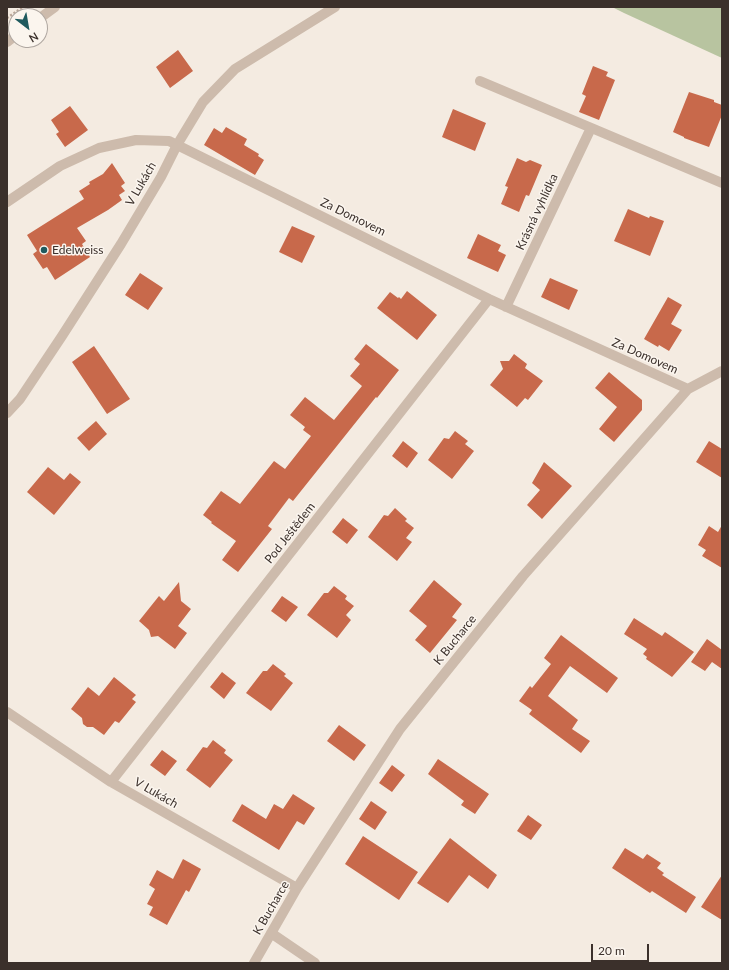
<!DOCTYPE html>
<html>
<head>
<meta charset="utf-8">
<style>
	body { margin:0 }
	#map { position:relative; width:729px; height:970px; overflow:hidden; background:#f4ebe1; font-family:Lato,sans-serif }
	canvas { display:block }
	.frame { position:absolute; inset:0; border:8px solid #3b302b; pointer-events:none }
	.north { position:absolute; left:8px; top:8px; width:40px; height:40px; box-sizing:border-box; background:#fbf5ee; border:1px solid #aea6a0; border-radius:50%; rotate:149deg; font-size:11px; font-weight:700; line-height:16px; text-align:center; color:#3b302b }
	.north::after { content:''; display:block; margin:auto; width:14px; height:18px; background:#1f5a5e; clip-path:polygon(50% 0,100% 100%,50% 72%,0 100%) }
	.scale { position:absolute; left:591px; top:944px; width:58px; height:18px; box-sizing:border-box; border:2px solid #3b302b; border-top:0; padding-left:5px; font-size:12px; line-height:14px; white-space:nowrap; color:#3b302b; -webkit-text-stroke:3px #fbf5ee; paint-order:stroke }
</style>
</head>
<body>
<div id="map">
<canvas width="729" height="970"></canvas>
<div class="frame"></div>
<div class="north">N</div>
<div class="scale">20 m</div>
</div>
<script>
const g = document.querySelector('canvas').getContext('2d');
g.lineJoin = 'round';
function fillPath(path, color) {
  g.fillStyle = color;
  g.fill(path, 'evenodd');
}
function toPath(rows) {
  const path = new Path2D();
  for (const r of rows) {
    path.moveTo(r[0], r[1]);
    for (let i = 2; i < r.length; i += 2) path.lineTo(r[i], r[i + 1]);
  }
  return path;
}
function strokePath(path, color, width, dash) {
  g.strokeStyle = color;
  g.lineWidth = width;
  g.lineCap = dash ? 'butt' : 'round';
  g.setLineDash(dash || []);
  g.stroke(path);
}
function label(font, color, halo, rows, align = 'center') {
  g.font = font + ' Lato,sans-serif';
  g.lineWidth = 3;
  g.setLineDash([]);
  g.textBaseline = 'middle';
  g.strokeStyle = halo;
  g.fillStyle = color;
  for (const [text, x, y, turn = 0] of rows) {
    g.save();
    g.translate(x, y);
    g.rotate((+turn || 0) * Math.PI / 180);
    g.textAlign = isNaN(turn) ? turn : align;
    if (halo) g.strokeText(text, 0, 0);
    g.fillText(text, 0, 0);
    g.restore();
  }
}
fillPath(toPath([
	[612,7,722,7,722,58,624,13]
]), '#b8c4a0');
fillPath(toPath([
	[178,50,193,71,170,88,156,67],
	[593,66,608,72,606,76,615,80,599,120,579,112,586,96,582,94],
	[689,92,714,100,714,102,722,105,722,115,709,147,684,138,684,137,673,132],
	[70,106,88,130,65,147,56,134,59,132,51,120],
	[453,109,486,123,475,151,442,137],
	[226,127,247,139,244,145,259,154,258,156,264,160,255,175,204,145,214,128,222,133],
	[517,158,526,162,530,160,542,165,529,196,526,195,519,212,501,204,508,187,505,186],
	[112,163,125,183,121,186,125,191,119,195,122,200,108,210,77,228,86,241,82,244,90,257,55,280,47,267,43,269,33,254,37,251,27,235,84,199,79,191,90,184,89,182,103,174],
	[628,209,649,218,650,216,664,221,650,256,614,241],
	[292,226,315,236,302,263,279,252],
	[478,234,501,245,498,251,506,255,498,272,467,258],
	[140,273,163,288,148,310,125,295],
	[550,278,578,290,569,310,541,297],
	[407,291,437,315,417,340,377,308,390,292,398,298,399,297,401,299],
	[668,297,682,305,671,324,682,330,669,351,659,345,658,347,644,339],
	[366,344,399,370,377,398,376,397,293,501,289,498,268,526,272,529,238,572,222,560,236,541,211,523,212,522,203,515,221,491,240,504,274,461,285,469,311,436,303,430,305,427,290,415,305,397,334,420,362,386,350,376,360,364,354,359],
	[94,346,130,399,107,414,72,362],
	[514,354,527,364,525,368,543,381,528,400,525,398,517,407,490,385,503,369,500,361,509,361],
	[609,372,642,400,642,410,614,442,599,429,617,407,595,388],
	[96,421,107,434,89,451,77,438],
	[455,431,468,441,465,444,474,451,452,479,428,460,444,438,449,439],
	[403,441,418,453,407,468,392,456],
	[709,441,722,449,722,478,696,462],
	[544,462,572,486,542,519,527,505,540,490,532,483],
	[48,467,64,480,70,473,81,482,54,515,27,492],
	[395,508,407,519,405,521,414,528,406,538,412,542,397,561,368,537,384,515,388,516],
	[343,518,358,530,347,544,332,532],
	[722,525,722,568,702,556,706,550,698,545,709,526,718,532],
	[434,580,462,604,452,617,457,620,430,653,415,640,427,626,409,611],
	[179,582,181,601,191,609,178,626,187,633,175,649,158,636,151,637,149,630,139,621,159,596,164,601],
	[334,586,347,596,345,599,354,606,346,615,351,620,337,638,307,615,324,593,328,593],
	[282,596,298,607,286,622,271,611],
	[634,618,662,636,665,632,694,652,672,677,646,659,647,657,643,654,647,649,624,634],
	[561,635,618,678,607,693,570,666,548,696,578,720,572,729,590,741,581,753,529,714,532,710,519,701,530,686,532,688,551,664,544,658],
	[707,639,722,650,722,669,712,662,705,671,691,662],
	[273,664,286,674,284,676,293,683,271,711,246,693,263,671,267,671],
	[222,672,236,683,224,699,210,687],
	[114,677,136,695,132,699,136,702,119,723,115,721,104,735,93,727,87,727,83,724,82,718,71,709,88,687,99,696],
	[339,725,366,745,354,761,327,741],
	[213,740,226,750,224,753,233,760,210,788,186,770,203,747,207,748],
	[162,750,177,761,165,776,150,765],
	[438,759,489,794,475,814,461,805,464,801,428,774],
	[392,765,405,775,392,792,379,783],
	[293,794,315,808,304,825,297,821,279,850,232,821,242,804,266,819,274,804,283,809],
	[371,801,387,812,375,830,359,819],
	[528,815,542,825,531,840,517,831],
	[363,836,418,872,399,900,345,864],
	[450,838,497,875,488,889,469,875,448,903,417,883],
	[625,848,643,859,647,854,661,863,657,868,664,873,662,875,696,897,686,913,652,891,650,893,612,868],
	[183,859,201,869,189,892,186,890,167,925,149,915,153,907,147,904,155,889,149,885,157,870,173,879],
	[722,875,722,920,701,907]
]), '#c8694b');
strokePath(toPath([
	[7,18,23,7]
]), '#b9a596', 2.5, [2, 2]);
strokePath(toPath([
	[40,18,55,7],
	[7,42,16,35],
	[480,81,722,183],
	[7,202,60,166,99,148,136,140,169,141,489,299,688,389],
	[506,307,591,128],
	[7,413,20,399,62,336,121,244,161,177,177,145,203,102,235,69,335,7],
	[7,712,111,782,297,888],
	[111,782,489,299],
	[271,933,315,963],
	[254,963,297,888,400,729,523,576,688,389,722,371]
]), '#cdbbac', 10);
for (const [x, y, r, color] of [
	[44,250,4,"#1f5a5e"]
]) {
  const dot = new Path2D();
  dot.arc(x, y, r, 0, 2 * Math.PI);
  g.fillStyle = color;
  g.fill(dot);
  strokePath(dot, '#fbf5ee', 1.5);
}
label('12px', '#3b302b', '#fbf5ee', [
	["V Lukách",141,184,-60],
	["Krásná vyhlídka",537,212,-65],
	["Za Domovem",353,217,26],
	["Za Domovem",645,356,24],
	["Pod Ještědem",290,533,-52],
	["K Bucharce",455,640,-51],
	["V Lukách",156,793,30],
	["K Bucharce",271,908,-60]
]);
label('12px', '#3b302b', '#fbf5ee', [
	["Edelweiss",52,250]
], 'left');
</script>
</body>
</html>
